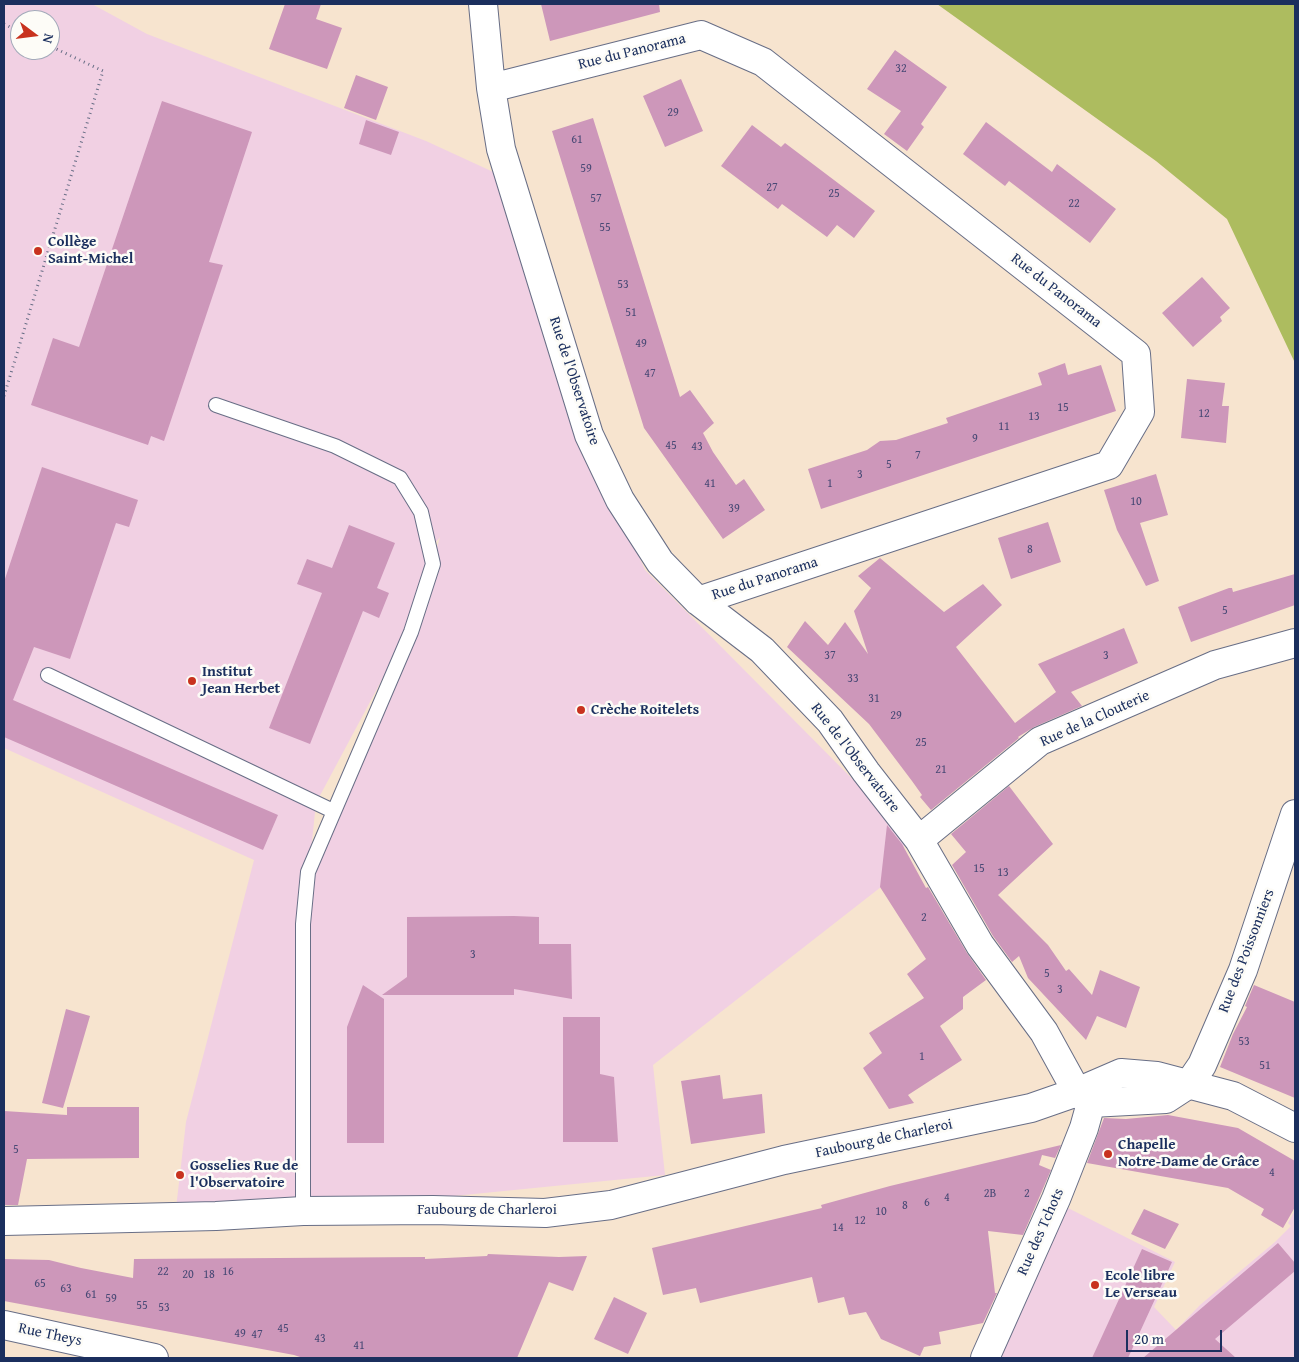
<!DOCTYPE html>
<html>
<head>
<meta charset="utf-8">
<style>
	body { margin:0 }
	#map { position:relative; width:1299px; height:1362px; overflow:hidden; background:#f7e4cf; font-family:"Gentium Book Plus",serif }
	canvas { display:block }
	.frame { position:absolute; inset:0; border:5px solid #1b2f5e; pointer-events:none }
	.north { position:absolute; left:10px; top:10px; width:50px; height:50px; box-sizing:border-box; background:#fdfcf7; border:1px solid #a3aaba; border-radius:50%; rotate:105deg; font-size:14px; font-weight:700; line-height:20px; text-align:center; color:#1b2f5e }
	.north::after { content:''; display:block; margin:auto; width:18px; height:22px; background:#c8321e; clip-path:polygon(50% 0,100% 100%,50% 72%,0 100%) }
	.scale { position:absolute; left:1126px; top:1330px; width:96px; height:22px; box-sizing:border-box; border:2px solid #1b2f5e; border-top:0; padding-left:6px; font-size:15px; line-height:18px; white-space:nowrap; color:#1b2f5e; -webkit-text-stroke:4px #fdfcf7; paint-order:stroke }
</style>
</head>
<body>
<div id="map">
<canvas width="1299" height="1362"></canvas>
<div class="frame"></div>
<div class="north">N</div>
<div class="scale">20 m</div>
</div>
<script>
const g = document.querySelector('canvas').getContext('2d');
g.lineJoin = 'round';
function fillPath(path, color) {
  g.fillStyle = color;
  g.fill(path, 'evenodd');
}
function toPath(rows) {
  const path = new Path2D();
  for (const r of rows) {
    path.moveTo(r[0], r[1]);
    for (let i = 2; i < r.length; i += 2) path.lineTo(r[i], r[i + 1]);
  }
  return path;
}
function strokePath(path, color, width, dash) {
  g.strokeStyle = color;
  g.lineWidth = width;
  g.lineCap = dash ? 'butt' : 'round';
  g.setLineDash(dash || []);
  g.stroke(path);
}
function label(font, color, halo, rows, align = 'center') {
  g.font = font + ' "Gentium Book Plus",serif';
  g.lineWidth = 5;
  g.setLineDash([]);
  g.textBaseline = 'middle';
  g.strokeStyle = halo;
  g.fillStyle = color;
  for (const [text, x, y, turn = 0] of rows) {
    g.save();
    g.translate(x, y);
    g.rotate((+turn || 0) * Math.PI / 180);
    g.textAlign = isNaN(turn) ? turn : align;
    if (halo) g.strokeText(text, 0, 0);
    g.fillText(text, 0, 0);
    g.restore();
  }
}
fillPath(toPath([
	[4,4,92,4,147,34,426,141,502,176,556,372,645,570,904,831,904,869,653,1065,665,1175,303,1211,175,1217,186,1122,254,860,4,748],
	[20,20,50,20,50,50,20,50],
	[440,537,425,589,430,550],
	[410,627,410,628,306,898,316,803],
	[1066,1207,1175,1262,1154,1307,1176,1330,1200,1305,1275,1242,1291,1226,1288,1223,1295,1210,1295,1358,990,1358]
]), '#f1d0e3');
fillPath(toPath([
	[937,4,1295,4,1295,363,1227,219,1156,161]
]), '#adbc5f');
fillPath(toPath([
	[285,4,321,4,316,19,342,28,327,69,269,49],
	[541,4,659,4,660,12,550,41],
	[895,50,947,87,921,124,924,127,907,151,884,134,901,111,867,89],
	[356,75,388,87,376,120,344,108],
	[681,79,703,131,665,147,643,96],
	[162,101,252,132,209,262,223,265,164,441,151,436,148,445,31,405,53,338,79,347],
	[593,118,680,397,690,390,714,423,703,433,713,452,736,485,744,479,765,510,723,539,644,428,561,160,552,131],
	[366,120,399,132,391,155,359,144],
	[986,122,1052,172,1057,164,1116,209,1090,243,1009,181,1005,186,963,154],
	[752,125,781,147,785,143,875,211,854,238,837,225,827,237,782,204,778,209,721,166],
	[1202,277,1230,308,1220,317,1222,321,1193,347,1162,313],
	[1065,363,1068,375,1101,365,1116,411,821,509,808,469,867,450,880,441,896,440,948,423,946,418,1042,385,1038,373],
	[1187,379,1225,383,1222,406,1229,406,1226,443,1181,438],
	[42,467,138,500,129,527,116,523,70,659,34,647,13,700,278,815,263,850,4,737,4,582],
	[1156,474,1168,515,1140,523,1159,581,1146,586,1117,530,1104,490],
	[1048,522,1061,562,1011,579,998,538],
	[349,525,395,543,377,588,389,593,379,618,363,611,310,744,269,728,322,593,297,584,307,559,332,568],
	[880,558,944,612,983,584,1002,605,956,647,1015,723,1056,692,1038,664,1124,628,1138,663,1071,692,1082,706,1034,727,1018,737,1019,738,931,810,920,797,922,795,912,781,869,724,787,647,805,621,828,645,845,622,868,654,854,611,871,588,858,576],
	[1295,574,1295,605,1191,642,1178,607,1229,588,1232,588,1233,592],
	[1009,786,1053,844,998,895,1048,945,1066,971,1069,969,1092,995,1100,970,1140,987,1126,1028,1097,1016,1086,1040,1028,978,1019,956,1012,962,993,936,952,865,966,852,951,834],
	[887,825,902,844,926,888,928,887,967,953,986,980,963,997,963,1009,940,1026,962,1060,908,1095,914,1103,889,1109,863,1068,882,1053,869,1033,924,998,907,974,926,959,880,887],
	[514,916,539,917,539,944,571,944,572,999,514,989,514,995,382,995,407,977,407,917],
	[363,985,384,999,384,1143,347,1143,347,1027],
	[1254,985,1295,1002,1295,1098,1220,1067,1233,1034,1247,1007,1245,1006],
	[66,1009,90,1016,63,1108,42,1103],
	[563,1017,600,1017,600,1074,614,1077,618,1142,563,1142],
	[720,1075,723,1099,762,1094,765,1133,691,1144,681,1081],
	[67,1107,139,1107,139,1158,27,1159,18,1205,4,1205,4,1111,67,1115],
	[1168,1115,1238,1128,1295,1161,1295,1207,1283,1228,1261,1215,1264,1209,1228,1188,1087,1163,1104,1118,1126,1119],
	[1061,1145,1055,1158,1042,1155,1039,1165,1051,1170,1023,1235,988,1231,995,1293,997,1293,983,1323,939,1332,941,1344,924,1347,920,1356,881,1339,866,1312,849,1315,844,1297,818,1303,812,1277,700,1303,696,1288,663,1295,652,1248,822,1208,821,1205,890,1186],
	[1144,1209,1179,1224,1165,1249,1131,1234],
	[1278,1243,1295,1263,1295,1271,1215,1339,1236,1358,1143,1358],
	[1142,1249,1172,1262,1128,1358,1092,1358],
	[488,1254,559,1257,587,1256,573,1291,549,1282,517,1358,303,1358,294,1355,4,1301,4,1259,49,1260,81,1268,133,1278,134,1259,425,1257,425,1259,487,1256],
	[614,1297,647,1313,628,1354,594,1339]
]), '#cd97ba');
const lane = toPath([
	[216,405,335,446,400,478,421,512,433,564,411,632,308,872,303,924,303,1211],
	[48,675,333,811]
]);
const street = toPath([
	[483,4,491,88,501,149,589,435,620,500,660,562,698,601,762,650,830,721,866,772,919,840,980,945,1044,1032,1077,1092,1091,1103],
	[491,88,701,35,763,62,1136,354,1140,412,1109,465,698,601],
	[919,840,1040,741,1215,665,1295,643],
	[1091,1103,1166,1099,1189,1084,1202,1065,1243,970,1295,814],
	[4,1325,154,1358],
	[985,1358,1056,1199,1084,1128,1091,1103]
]);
const secondary = toPath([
	[4,1221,216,1216,303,1211,433,1210,545,1213,611,1205,784,1160,1031,1108,1077,1092,1121,1073,1157,1076,1233,1096,1295,1128]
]);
strokePath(lane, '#686e86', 16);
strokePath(street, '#686e86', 30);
strokePath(secondary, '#686e86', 30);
strokePath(toPath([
	[4,24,20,32],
	[4,396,103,71,50,46]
]), '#686e86', 3, [1, 4]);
strokePath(lane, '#fff', 14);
strokePath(street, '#fff', 28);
strokePath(secondary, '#fff', 28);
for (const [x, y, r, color] of [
	[38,251,5,"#c8321e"],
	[192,681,5,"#c8321e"],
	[581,710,5,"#c8321e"],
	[1108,1154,5,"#c8321e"],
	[180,1175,5,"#c8321e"],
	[1095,1285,5,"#c8321e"]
]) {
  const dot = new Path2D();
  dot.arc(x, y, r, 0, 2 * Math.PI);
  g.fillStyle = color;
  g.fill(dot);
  strokePath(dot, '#fdfcf7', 2);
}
label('12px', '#484975', null, [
	["32",901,69],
	["29",673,113],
	["61",577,140],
	["59",586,169],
	["27",772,188],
	["25",834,194],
	["57",596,199],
	["22",1074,204],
	["55",605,228],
	["53",623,285],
	["51",631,313],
	["49",641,344],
	["47",650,374],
	["15",1063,408],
	["12",1204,414],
	["13",1034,417],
	["11",1004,427],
	["9",975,439],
	["45",671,446],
	["43",697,447],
	["7",918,456],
	["5",889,465],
	["3",860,475],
	["41",710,484],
	["1",830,484],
	["10",1136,502],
	["39",734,509],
	["8",1030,550],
	["5",1225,611],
	["37",830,656],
	["3",1106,656],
	["33",853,679],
	["31",874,699],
	["29",896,716],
	["25",921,743],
	["21",941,770],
	["15",979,869],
	["13",1003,873],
	["2",924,918],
	["3",473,955],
	["5",1047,974],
	["3",1060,990],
	["53",1244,1042],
	["1",922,1057],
	["51",1265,1066],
	["5",16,1150],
	["4",1272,1173],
	["2B",990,1194],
	["2",1027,1194],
	["4",947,1198],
	["6",927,1203],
	["8",905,1206],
	["10",881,1212],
	["12",860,1221],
	["14",838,1228],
	["22",163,1272],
	["16",228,1272],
	["20",188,1275],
	["18",209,1275],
	["65",40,1284],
	["63",66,1289],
	["61",91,1295],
	["59",111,1299],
	["55",142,1306],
	["53",164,1308],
	["45",283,1329],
	["49",240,1334],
	["47",257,1335],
	["43",320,1339],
	["41",359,1346]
]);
label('15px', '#1b2f5e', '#fdfcf7', [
	["Rue du Panorama",632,52,-14],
	["Rue du Panorama",1056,291,38],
	["Rue de l'Observatoire",574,381,72],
	["Rue du Panorama",765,579,-18],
	["Rue de la Clouterie",1095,719,-24],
	["Rue de l'Observatoire",855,758,52],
	["Rue des Poissonniers",1247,951,-69],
	["Faubourg de Charleroi",884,1139,-12],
	["Faubourg de Charleroi",487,1210],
	["Rue des Tchots",1041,1232,-66],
	["Rue Theys",50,1335,12]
]);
label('bold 15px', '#1b2f5e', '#fdfcf7', [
	["Collège",48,242],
	["Saint-Michel",48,259],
	["Institut",202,672],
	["Jean Herbet",202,689],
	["Crèche Roitelets",591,710],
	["Chapelle",1118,1145],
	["Notre-Dame de Grâce",1118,1162],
	["Gosselies Rue de",190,1166],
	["l'Observatoire",190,1183],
	["Ecole libre",1105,1276],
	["Le Verseau",1105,1293]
], 'left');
</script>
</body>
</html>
